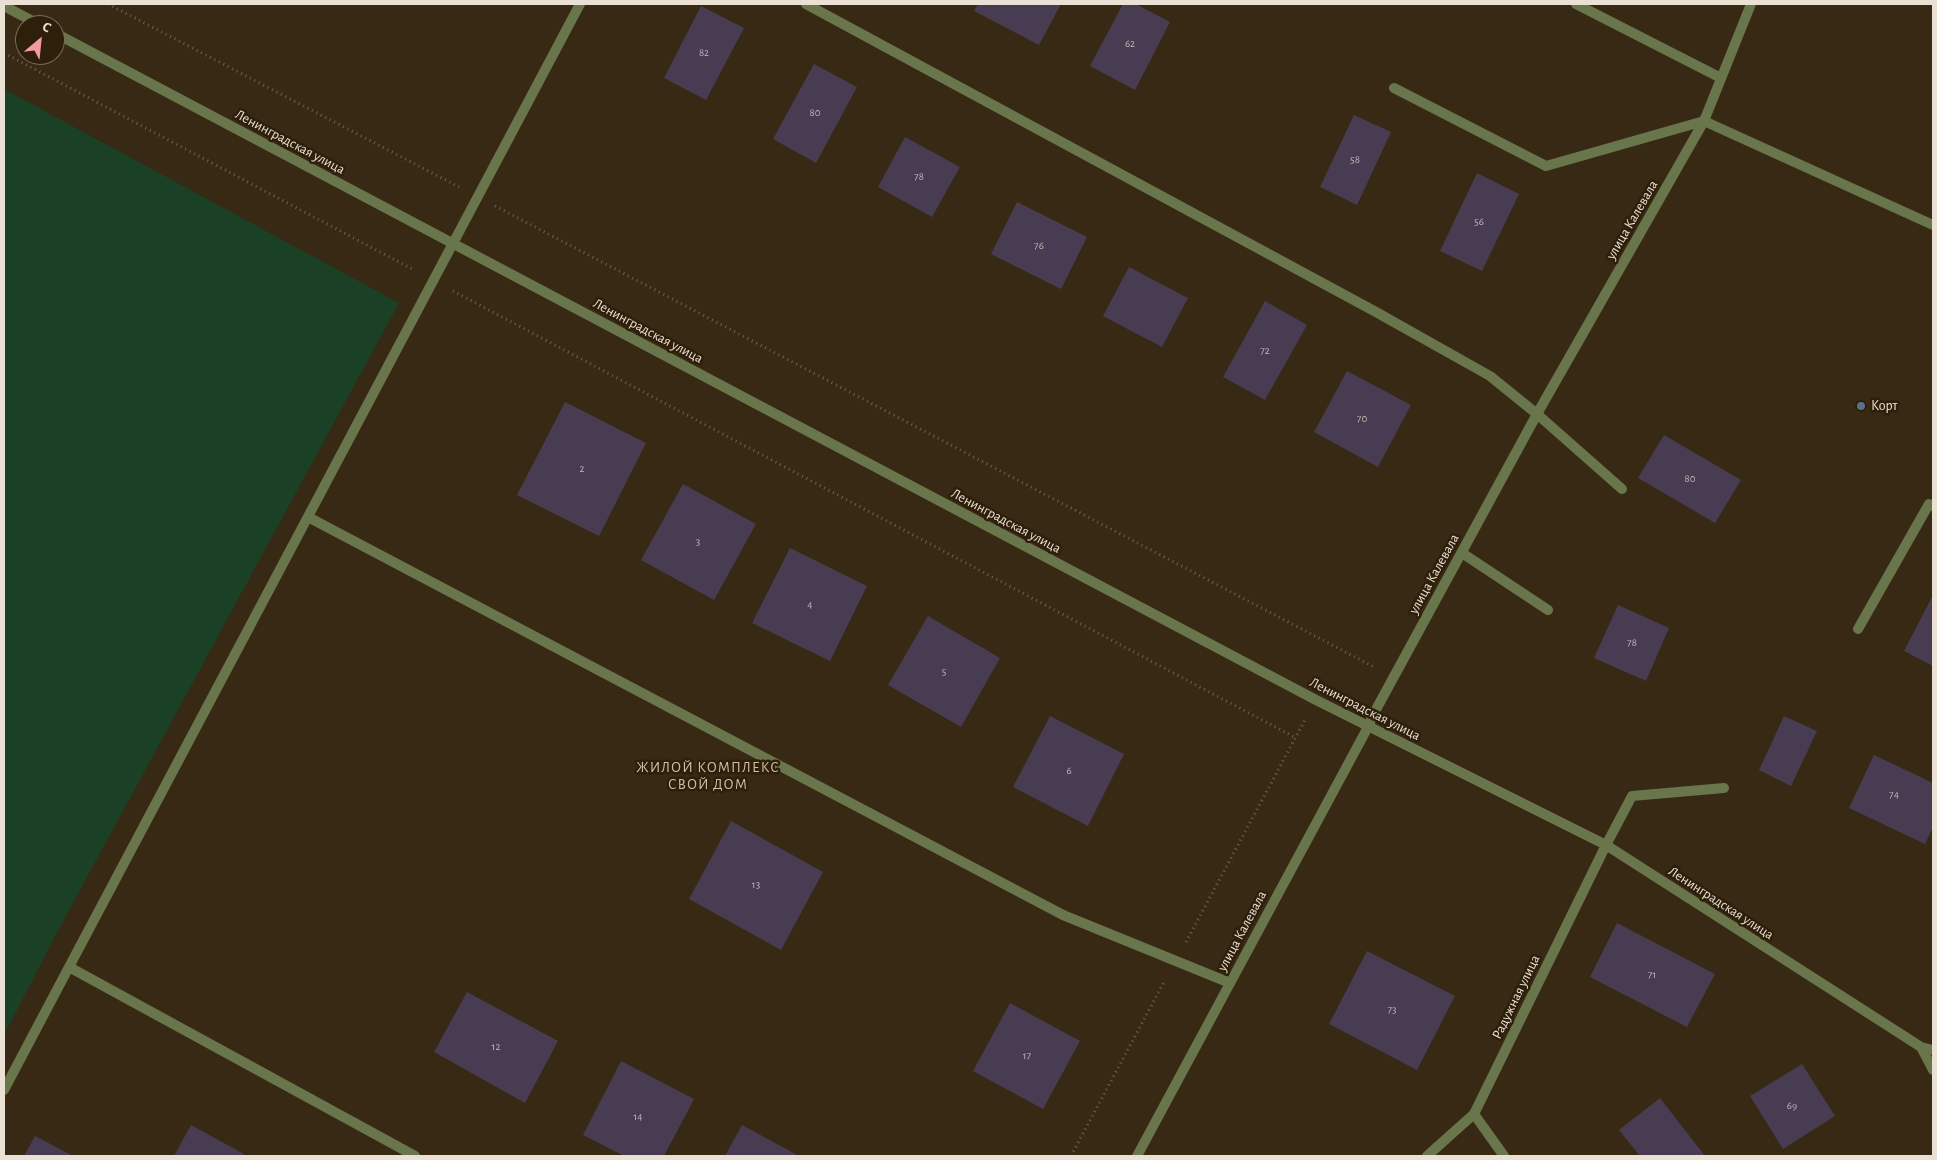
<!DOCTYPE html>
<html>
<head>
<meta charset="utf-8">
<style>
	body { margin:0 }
	#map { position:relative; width:1937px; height:1160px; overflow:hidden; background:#382914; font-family:"Alegreya Sans",sans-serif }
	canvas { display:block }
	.frame { position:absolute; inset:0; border:5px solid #eae0d4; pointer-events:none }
	.north { position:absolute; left:15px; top:15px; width:50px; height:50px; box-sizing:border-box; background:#2e1f0a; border:1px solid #796c5b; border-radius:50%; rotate:28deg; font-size:14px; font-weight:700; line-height:20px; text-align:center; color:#eae0d4 }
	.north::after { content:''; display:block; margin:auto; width:18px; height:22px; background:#f49aa3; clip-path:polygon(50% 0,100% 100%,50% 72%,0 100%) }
</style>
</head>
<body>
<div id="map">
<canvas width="1937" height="1160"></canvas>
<div class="frame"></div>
<div class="north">С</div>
</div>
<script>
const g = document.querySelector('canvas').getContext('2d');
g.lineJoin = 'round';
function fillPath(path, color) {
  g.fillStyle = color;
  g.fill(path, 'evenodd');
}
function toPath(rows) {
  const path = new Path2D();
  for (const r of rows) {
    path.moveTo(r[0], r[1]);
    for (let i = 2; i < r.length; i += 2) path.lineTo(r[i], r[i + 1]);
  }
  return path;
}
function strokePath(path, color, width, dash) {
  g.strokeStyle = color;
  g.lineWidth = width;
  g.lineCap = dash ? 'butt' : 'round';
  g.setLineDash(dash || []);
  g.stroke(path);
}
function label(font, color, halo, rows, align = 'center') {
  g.font = font + ' "Alegreya Sans",sans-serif';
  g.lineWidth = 5;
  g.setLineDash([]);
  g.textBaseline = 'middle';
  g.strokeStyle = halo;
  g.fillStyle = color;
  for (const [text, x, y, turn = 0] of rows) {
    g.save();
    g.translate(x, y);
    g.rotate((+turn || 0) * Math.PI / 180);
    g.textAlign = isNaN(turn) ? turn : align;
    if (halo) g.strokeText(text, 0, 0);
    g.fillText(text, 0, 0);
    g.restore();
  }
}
fillPath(toPath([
	[4,89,399,303,61,925,4,1035]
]), '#1a4126');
fillPath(toPath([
	[978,4,1061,4,1039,45,974,11],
	[1123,4,1136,4,1170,22,1135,90,1090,66],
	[701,6,744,28,706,100,664,78],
	[814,64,857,87,816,163,773,139],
	[1354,115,1391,132,1357,205,1320,187],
	[905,137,960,167,932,217,878,187],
	[1477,173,1519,194,1482,271,1440,251],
	[1017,202,1087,237,1061,289,991,254],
	[1129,267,1188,298,1162,347,1103,316],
	[1265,301,1307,325,1265,400,1223,377],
	[1347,371,1411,405,1378,467,1314,432],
	[565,402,646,443,599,536,517,495],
	[1664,435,1741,480,1715,523,1638,478],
	[683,484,756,524,714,600,641,560],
	[790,548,867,586,830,661,752,623],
	[1933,595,1933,666,1904,651],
	[1618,605,1669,628,1646,681,1594,658],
	[928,616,1000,658,961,727,888,685],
	[1050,716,1124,754,1088,826,1013,787],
	[1784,716,1817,731,1791,786,1759,770],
	[1874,755,1933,783,1933,827,1925,844,1849,808],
	[731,821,823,872,781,950,689,899],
	[1617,923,1715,974,1687,1027,1590,977],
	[1367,951,1455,996,1417,1070,1329,1024],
	[467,992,558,1041,525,1103,434,1052],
	[1010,1003,1080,1041,1043,1109,973,1071],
	[621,1061,694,1099,664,1156,624,1156,583,1135],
	[1802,1064,1835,1116,1783,1149,1750,1096],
	[1660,1098,1705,1156,1640,1156,1619,1130],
	[191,1125,244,1154,243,1156,174,1156],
	[742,1125,799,1156,725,1156],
	[35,1136,73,1156,24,1156]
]), '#483c52');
strokePath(toPath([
	[108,4,459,187],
	[4,53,414,270],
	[495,206,1376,668],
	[453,291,1296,738],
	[1186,942,1306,718],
	[1071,1156,1165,980]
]), '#6f6250', 3, [1, 4]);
strokePath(toPath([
	[1394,88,1546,166,1704,121,1933,225],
	[1537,414,1622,489],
	[1462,553,1548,610],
	[1858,629,1929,504,1933,506],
	[1606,845,1632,796,1724,788],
	[1427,1156,1474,1114]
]), '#69754b', 10);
strokePath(toPath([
	[806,4,1376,312,1490,376,1537,414],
	[1576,4,1721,78],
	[4,6,40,25],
	[55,33,1316,700,1606,845,1921,1047,1933,1050],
	[308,517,1063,915,1230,983],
	[69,967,580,4],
	[1921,1047,1933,1070],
	[4,1090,69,967,415,1156],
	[1137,1156,1368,727,1373,715,1537,414,1704,121,1751,4],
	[1504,1156,1474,1114,1606,845]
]), '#69754b', 10);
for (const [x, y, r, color] of [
	[1861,406,5,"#5c6f8a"]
]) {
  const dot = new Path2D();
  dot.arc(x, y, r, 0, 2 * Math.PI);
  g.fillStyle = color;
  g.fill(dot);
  strokePath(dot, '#2e1f0a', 2);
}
label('11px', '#c2b7b4', null, [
	["62",1130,44],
	["82",704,53],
	["80",815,113],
	["58",1355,160],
	["78",919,177],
	["56",1479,222],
	["76",1039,246],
	["72",1265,351],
	["70",1362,419],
	["2",582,469],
	["80",1690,479],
	["3",698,542],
	["4",810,605],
	["78",1632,643],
	["5",944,672],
	["6",1069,771],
	["74",1894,795],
	["13",756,885],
	["71",1652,975],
	["73",1392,1010],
	["12",496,1047],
	["17",1027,1056],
	["69",1792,1106],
	["14",638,1117]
]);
label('14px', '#eae0d4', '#2e1f0a', [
	["Ленинградская улица",290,142,28],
	["улица Калевала",1632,220,-60],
	["Ленинградская улица",648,331,28],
	["Ленинградская улица",1006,521,28],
	["улица Калевала",1434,574,-61],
	["Ленинградская улица",1365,709,27],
	["Ленинградская улица",1721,903,33],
	["улица Калевала",1242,931,-62],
	["Радужная улица",1516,997,-64]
]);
label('14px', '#eae0d4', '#2e1f0a', [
	["Корт",1871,406]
], 'left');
g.letterSpacing = '1px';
label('15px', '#d1bda5', '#2e1f0a', [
	["ЖИЛОЙ КОМПЛЕКС",708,767],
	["СВОЙ ДОМ",708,784]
]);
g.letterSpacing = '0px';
</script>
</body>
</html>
